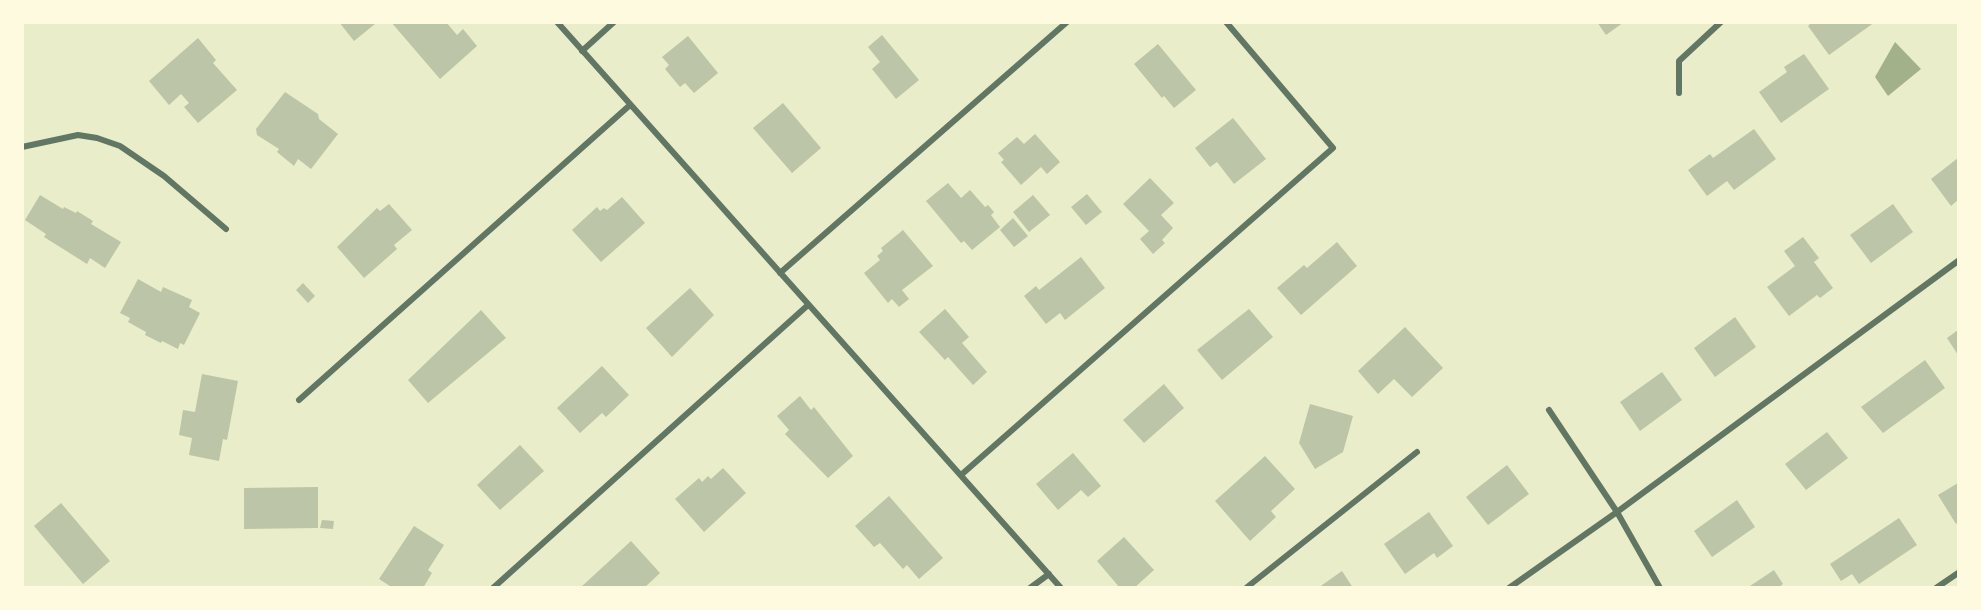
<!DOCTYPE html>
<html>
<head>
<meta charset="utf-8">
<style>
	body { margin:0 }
	#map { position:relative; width:1981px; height:610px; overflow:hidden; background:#e9edc9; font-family:"Times New Roman",serif }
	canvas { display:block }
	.frame { position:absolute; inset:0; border:24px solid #fefae0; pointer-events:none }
</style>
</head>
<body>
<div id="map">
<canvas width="1981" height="610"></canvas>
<div class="frame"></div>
</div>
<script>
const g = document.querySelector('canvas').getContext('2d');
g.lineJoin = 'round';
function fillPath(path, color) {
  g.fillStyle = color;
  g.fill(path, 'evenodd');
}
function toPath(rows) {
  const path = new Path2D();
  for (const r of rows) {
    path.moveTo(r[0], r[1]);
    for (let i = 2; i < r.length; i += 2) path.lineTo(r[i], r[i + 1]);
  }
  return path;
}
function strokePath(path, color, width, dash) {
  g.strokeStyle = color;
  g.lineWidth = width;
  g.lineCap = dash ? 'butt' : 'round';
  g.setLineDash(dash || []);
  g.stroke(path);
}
fillPath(toPath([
	[1895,42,1921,69,1888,96,1875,77]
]), '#a3b18a');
fillPath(toPath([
	[339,22,374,22,375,24,354,41],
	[391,22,446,22,457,35,463,29,477,46,440,79],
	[1597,22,1624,22,1606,35],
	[1812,22,1875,22,1829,55,1808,26],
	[882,35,919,80,896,99,872,69,880,62,868,47],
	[688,36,718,73,694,93,685,83,680,87,665,69,669,65,662,57],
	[198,38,216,60,213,63,237,90,198,123,184,107,189,103,181,94,169,105,149,81],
	[1158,44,1196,90,1174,108,1164,96,1162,98,1134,64],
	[1804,54,1829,89,1781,123,1759,92,1787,72,1784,67],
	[285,92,318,114,319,119,338,134,311,169,298,159,294,166,277,152,279,149,257,135,256,129],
	[783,103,821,148,792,173,753,128],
	[1233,118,1266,159,1234,184,1217,162,1210,167,1195,148],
	[1754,129,1776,159,1734,190,1727,181,1707,196,1688,170,1710,154,1713,158],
	[1035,134,1060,162,1047,174,1041,167,1021,185,1001,162,1004,160,998,153,1017,137,1024,144],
	[1958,158,1958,200,1951,206,1931,179],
	[1150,178,1174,203,1161,215,1173,228,1162,240,1165,243,1153,254,1140,239,1149,231,1123,204],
	[948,183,961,198,970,190,985,207,988,205,994,212,991,215,1000,227,972,250,964,241,961,243,926,201],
	[1087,194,1102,212,1086,225,1071,207],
	[40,195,63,209,64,207,76,213,77,211,93,221,91,224,121,242,105,268,90,258,87,264,44,237,46,234,25,220],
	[1033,195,1050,215,1029,232,1013,212],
	[622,197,645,223,601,262,572,230,597,207,600,211,604,208,607,210],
	[389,204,412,230,394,245,397,249,364,278,337,247,377,208,380,211],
	[1893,204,1913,232,1871,263,1850,235],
	[1013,218,1028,236,1014,247,1000,230],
	[903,230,933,266,902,290,909,299,899,307,892,299,888,303,864,273,880,260,877,256,883,251,881,248],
	[1803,237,1819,258,1814,262,1833,288,1820,298,1817,295,1789,316,1767,287,1795,266,1784,251],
	[1337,242,1357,266,1301,315,1277,288,1304,265,1307,268],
	[1081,257,1105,288,1065,320,1060,313,1046,324,1024,296,1036,286,1039,290],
	[138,279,161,292,163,287,192,300,189,307,200,313,184,345,180,343,178,349,162,341,161,343,145,335,146,332,128,322,130,318,120,313],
	[303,283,315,296,308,303,296,290],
	[690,288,714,315,672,357,646,328],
	[945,309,969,337,962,343,987,372,973,385,948,357,945,360,919,332],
	[1249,309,1273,337,1222,380,1197,350],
	[481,310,506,338,428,403,408,380],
	[1735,317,1756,347,1715,377,1694,348],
	[1405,327,1443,368,1412,397,1394,379,1378,394,1358,371],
	[1958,330,1958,355,1947,338],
	[1925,360,1945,388,1883,433,1861,407],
	[602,366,629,395,606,417,602,413,580,433,557,408],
	[1662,372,1682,400,1640,431,1620,402],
	[202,374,238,381,227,440,223,439,219,461,189,455,192,438,179,435,183,410,195,412],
	[1164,384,1184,408,1144,443,1123,420],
	[800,396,811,410,814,407,853,456,828,478,785,434,789,430,777,416],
	[1310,404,1353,416,1343,452,1315,469,1299,443],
	[1827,432,1848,458,1806,490,1785,464],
	[520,445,544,471,500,510,477,485],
	[1073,453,1101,486,1088,497,1081,490,1058,510,1036,484],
	[1265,456,1295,489,1271,511,1276,517,1250,541,1215,501],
	[1507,465,1529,494,1488,525,1466,497],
	[723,468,746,493,704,532,675,499,699,478,702,482,708,476,711,479],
	[1958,483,1958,522,1956,524,1938,495],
	[318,487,318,528,244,529,244,488],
	[889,496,943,558,919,579,907,565,903,569,880,543,874,547,855,526],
	[1737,500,1755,527,1712,557,1694,531],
	[61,503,110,561,83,584,34,526],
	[1429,512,1453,546,1437,558,1434,553,1405,574,1384,544],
	[1899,518,1917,545,1859,584,1852,574,1841,581,1830,564],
	[322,520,334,521,333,529,320,528],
	[414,526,444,545,428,570,432,573,423,588,393,588,379,579],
	[1124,537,1154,570,1134,588,1120,588,1097,561],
	[631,541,660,573,644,588,580,588],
	[1774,570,1783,584,1778,588,1747,588],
	[1342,571,1353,588,1318,588]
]), '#bcc5a7');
strokePath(toPath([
	[557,22,1061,588],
	[582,51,614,22],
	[1679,93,1679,61,1721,22],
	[22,147,78,135,97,138,120,146,164,176,226,229],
	[780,273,1067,22],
	[299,400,630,105],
	[1549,410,1617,512,1660,588],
	[961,475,1333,148,1226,22],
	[493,588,808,305],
	[1030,588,1049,574],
	[1246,588,1417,452],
	[1509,588,1617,512,1958,261],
	[1936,588,1958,573]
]), '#617663', 6);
</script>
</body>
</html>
